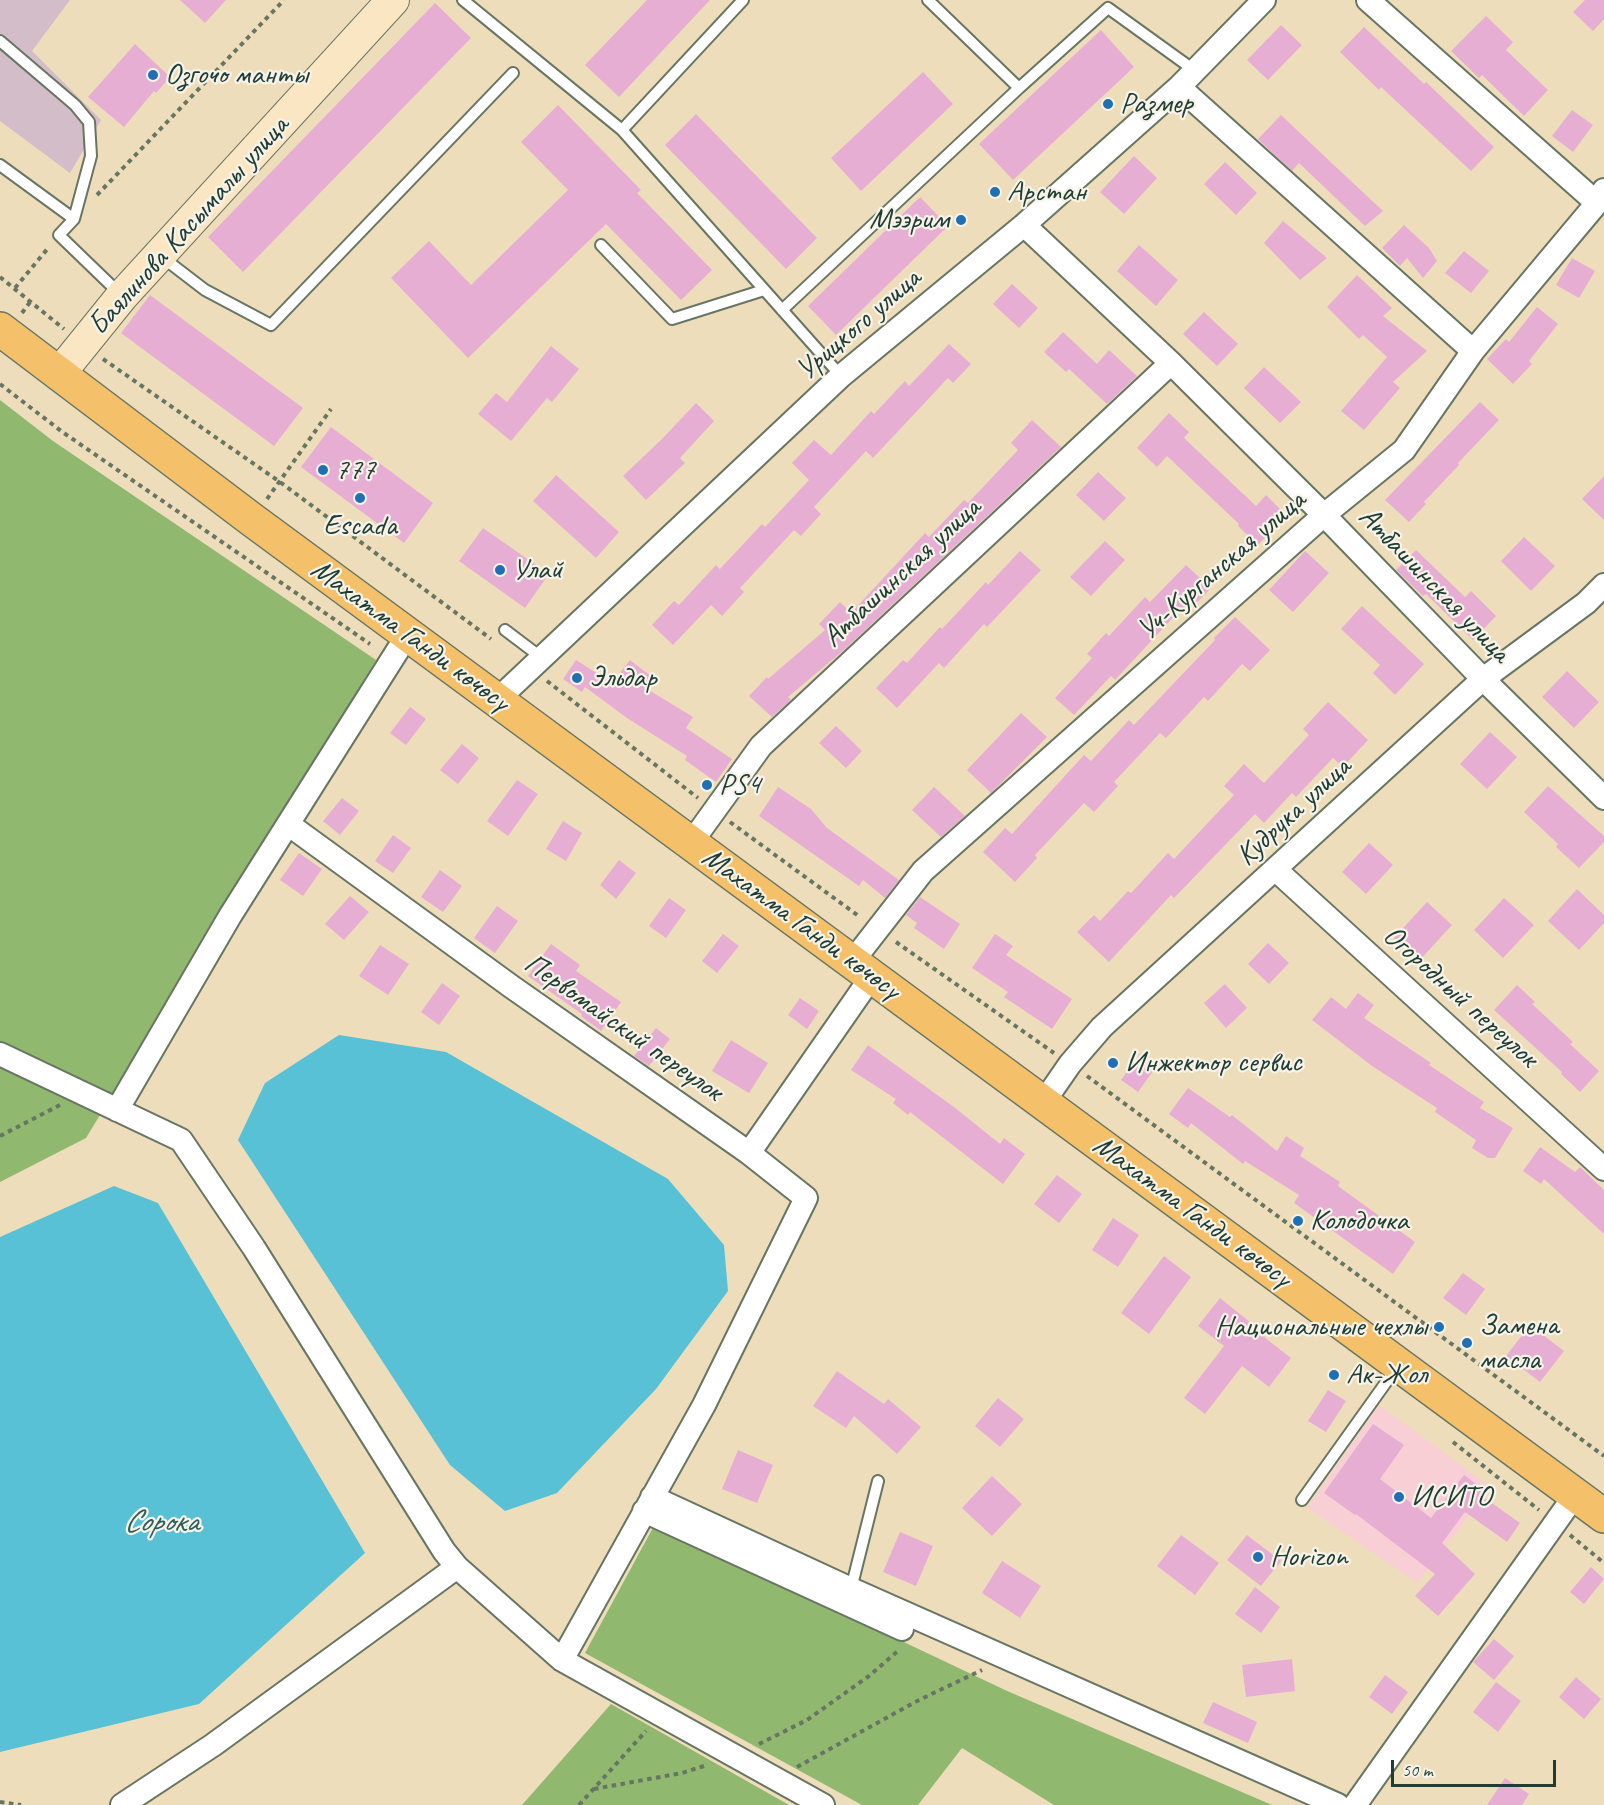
<!DOCTYPE html>
<html>
<head>
<meta charset="utf-8">
<style>
	body { margin:0 }
	#map { position:relative; width:1604px; height:1805px; overflow:hidden; background:#eeddba; font-family:Caveat,sans-serif }
	canvas { display:block }
	.scale { position:absolute; left:1391px; top:1760px; width:165px; height:27px; box-sizing:border-box; border:3px solid #1f3d34; border-top:0; padding-left:8px; font-size:18px; line-height:21px; white-space:nowrap; color:#1f3d34; -webkit-text-stroke:4px #f7f3e8; paint-order:stroke }
</style>
</head>
<body>
<div id="map">
<canvas width="1604" height="1805"></canvas>
<div class="scale">50 m</div>
</div>
<script>
const g = document.querySelector('canvas').getContext('2d');
g.lineJoin = 'round';
function fillPath(path, color) {
  g.fillStyle = color;
  g.fill(path, 'evenodd');
}
function toPath(rows) {
  const path = new Path2D();
  for (const r of rows) {
    path.moveTo(r[0], r[1]);
    for (let i = 2; i < r.length; i += 2) path.lineTo(r[i], r[i + 1]);
  }
  return path;
}
function strokePath(path, color, width, dash) {
  g.strokeStyle = color;
  g.lineWidth = width;
  g.lineCap = dash ? 'butt' : 'round';
  g.setLineDash(dash || []);
  g.stroke(path);
}
function label(font, color, halo, rows, align = 'center') {
  g.font = font + ' Caveat,sans-serif';
  g.lineWidth = 4.5;
  g.setLineDash([]);
  g.textBaseline = 'middle';
  g.strokeStyle = halo;
  g.fillStyle = color;
  for (const [text, x, y, turn = 0] of rows) {
    g.save();
    g.translate(x, y);
    g.rotate((+turn || 0) * Math.PI / 180);
    g.textAlign = isNaN(turn) ? turn : align;
    if (halo) g.strokeText(text, 0, 0);
    g.fillText(text, 0, 0);
    g.restore();
  }
}
fillPath(toPath([
	[1379,1405,1491,1487,1418,1583,1307,1508]
]), '#f7cfd5');
fillPath(toPath([
	[0,0,70,0,32,51,101,120,70,173,0,121]
]), '#d2bdc8');
fillPath(toPath([
	[0,400,53,441,376,660,86,1138,0,1182],
	[655,1524,1005,1690,1272,1805,1054,1805,962,1748,918,1805,862,1805,585,1653],
	[611,1704,789,1805,522,1805]
]), '#90b86e');
fillPath(toPath([
	[339,1035,446,1052,668,1179,724,1245,728,1291,656,1389,557,1493,505,1511,450,1465,238,1140,265,1083],
	[114,1186,158,1203,365,1553,199,1704,0,1752,0,1237]
]), '#58c1d5');
fillPath(toPath([
	[180,0,226,0,205,23],
	[647,0,710,0,619,97,585,65],
	[1585,0,1604,0,1604,19,1593,31,1573,12],
	[435,3,471,38,243,272,208,237],
	[1486,16,1513,42,1506,50,1548,90,1524,116,1482,75,1479,78,1451,51],
	[1281,25,1302,45,1268,80,1247,60],
	[1364,27,1424,84,1426,82,1494,147,1471,171,1381,87,1379,90,1340,52],
	[1101,30,1134,67,1013,180,979,144],
	[135,44,170,77,156,93,154,91,124,127,88,97],
	[923,72,953,104,861,191,831,158],
	[558,105,641,190,637,193,712,270,681,300,606,224,468,358,391,278,429,241,471,285,568,190,521,142],
	[1572,110,1593,125,1573,152,1552,136],
	[696,114,817,238,786,269,665,145],
	[1281,115,1337,168,1383,211,1365,226,1299,163,1292,171,1279,159,1258,139],
	[1134,156,1157,178,1124,214,1100,192],
	[1225,162,1257,193,1236,215,1204,184],
	[920,197,948,226,836,335,808,306],
	[1283,221,1327,258,1300,280,1264,243],
	[1404,225,1429,248,1437,261,1423,278,1407,258,1400,266,1382,248],
	[1139,245,1178,280,1156,306,1117,271],
	[1464,251,1489,271,1471,293,1445,273],
	[1572,258,1595,271,1579,298,1556,285],
	[1357,275,1392,308,1383,316,1427,351,1393,382,1400,388,1364,430,1341,411,1387,357,1363,335,1359,339,1327,307],
	[1012,284,1038,308,1019,328,993,304],
	[150,295,303,408,274,446,121,333],
	[1537,307,1558,324,1529,361,1532,364,1513,384,1487,359,1506,339,1509,342],
	[1204,312,1238,344,1217,366,1183,334],
	[1063,332,1097,364,1109,350,1137,376,1107,404,1069,369,1066,372,1044,352],
	[949,344,971,364,953,383,948,378,873,458,866,451,814,507,821,514,801,536,794,530,740,588,744,592,722,616,711,605,673,645,652,625,674,601,679,605,716,565,720,569,762,524,765,527,809,480,792,463,814,440,831,455,871,411,874,414,905,381,909,386],
	[551,346,579,369,552,402,547,398,511,441,478,414,496,393,507,402],
	[1264,367,1301,402,1280,423,1244,388],
	[1480,402,1499,420,1458,463,1459,465,1424,502,1426,504,1409,522,1385,500],
	[696,403,714,421,680,458,685,463,646,500,623,476,662,439],
	[1169,413,1189,432,1184,438,1256,506,1266,495,1286,515,1258,545,1238,526,1239,524,1167,456,1157,467,1137,448],
	[1032,420,1061,447,845,649,788,697,791,700,772,717,749,696,767,677,768,679,825,630,819,624,840,602,851,613,925,533,929,537,964,500,968,503,1018,450,1011,443],
	[331,427,433,503,404,543,301,467],
	[1098,472,1126,498,1104,521,1076,495],
	[556,475,619,532,596,558,533,501],
	[1604,476,1604,520,1582,499],
	[483,528,549,574,525,608,459,561],
	[1524,537,1555,566,1531,591,1501,561],
	[1105,541,1125,560,1091,596,1070,577],
	[1416,550,1465,597,1471,591,1496,616,1473,640,1426,594,1423,596,1396,570],
	[1020,551,1041,570,987,627,984,624,944,668,939,663,897,708,876,688,903,660,907,663,940,627,942,629,986,582,988,585],
	[1305,551,1329,573,1293,612,1269,590],
	[1186,565,1211,588,1185,615,1180,610,1115,680,1111,676,1074,715,1055,698,1092,658,1087,654,1106,633,1109,636,1145,597,1150,602],
	[1362,606,1424,664,1395,695,1373,673,1380,665,1341,629],
	[1235,617,1270,650,1250,671,1242,664,1208,701,1204,697,1166,738,1160,733,1114,782,1118,786,1094,812,1084,803,1035,855,1037,858,1015,882,983,852,1005,828,1012,834,1084,755,1091,761,1129,720,1134,725,1215,640,1214,638],
	[576,660,612,683,630,660,652,677,644,687,693,717,686,728,732,759,716,782,685,760,687,756,627,718,585,687,582,692,563,679],
	[1567,671,1599,702,1574,728,1542,697],
	[1328,702,1368,740,1343,767,1333,758,1296,797,1292,793,1264,823,1255,814,1174,898,1171,895,1109,962,1077,932,1094,915,1100,921,1128,891,1131,893,1168,853,1174,859,1234,795,1224,786,1244,764,1264,783,1309,735,1303,729],
	[410,707,426,719,406,745,390,733],
	[1021,713,1047,737,991,793,967,770],
	[836,726,862,751,846,768,819,743],
	[1490,732,1517,757,1487,789,1460,764],
	[462,744,479,758,458,784,440,770],
	[517,780,538,794,508,836,487,821],
	[1548,786,1604,836,1604,842,1579,868,1556,847,1558,844,1524,812],
	[778,787,811,809,827,828,899,880,885,898,863,880,859,886,759,816],
	[934,787,965,816,941,837,912,810],
	[342,798,359,811,340,835,323,821],
	[563,821,582,833,566,861,546,849],
	[393,835,411,848,393,873,375,861],
	[1369,843,1393,865,1366,894,1342,872],
	[299,853,322,869,303,896,280,880],
	[619,860,636,873,616,899,600,885],
	[440,870,462,886,443,912,421,897],
	[1577,889,1604,915,1604,923,1579,950,1548,921],
	[350,896,369,912,344,940,325,924],
	[920,897,960,924,944,949,914,928,917,923,906,915],
	[669,898,686,910,666,938,649,926],
	[1504,898,1534,925,1503,958,1474,930],
	[1427,902,1452,925,1419,961,1394,938],
	[497,906,518,921,495,953,474,938],
	[723,934,739,946,717,973,702,961],
	[995,934,1013,946,1006,955,1072,999,1052,1029,1004,997,1008,992,972,968],
	[1268,943,1289,963,1269,984,1248,964],
	[551,944,580,965,576,971,621,1002,601,1031,581,1016,582,1014,528,976],
	[380,945,409,964,388,995,359,976],
	[442,983,460,996,439,1025,421,1012],
	[1225,984,1247,1008,1226,1028,1204,1003],
	[1517,985,1535,1002,1532,1004,1573,1042,1570,1044,1599,1071,1580,1092,1561,1074,1562,1072,1494,1010],
	[1358,993,1374,1005,1364,1018,1431,1063,1429,1065,1484,1102,1480,1108,1513,1128,1495,1158,1488,1158,1472,1148,1476,1140,1435,1112,1437,1108,1372,1066,1312,1020,1331,997,1346,1009],
	[800,998,819,1011,807,1029,788,1015],
	[656,1028,670,1039,649,1066,634,1056],
	[731,1040,768,1063,749,1093,712,1071],
	[868,1045,954,1107,1000,1144,1004,1138,1025,1154,1003,1184,910,1112,908,1115,893,1103,896,1099,851,1070],
	[1140,1054,1156,1067,1138,1092,1121,1080],
	[1188,1088,1230,1117,1232,1115,1277,1151,1286,1136,1304,1148,1300,1156,1340,1182,1338,1186,1415,1242,1393,1274,1294,1203,1299,1195,1245,1161,1243,1164,1191,1123,1188,1128,1169,1114],
	[1540,1147,1575,1172,1580,1167,1604,1190,1604,1234,1544,1179,1541,1184,1523,1171],
	[1057,1175,1082,1194,1059,1223,1034,1204],
	[1113,1218,1139,1235,1118,1267,1092,1250],
	[1164,1256,1191,1277,1149,1334,1121,1313],
	[1463,1273,1485,1289,1466,1315,1443,1298],
	[1220,1298,1266,1335,1264,1337,1291,1358,1269,1387,1242,1366,1205,1414,1184,1398,1224,1346,1198,1326],
	[1530,1325,1564,1351,1540,1382,1506,1356],
	[837,1371,884,1404,888,1399,921,1427,897,1454,854,1416,846,1428,813,1406],
	[1328,1390,1346,1401,1326,1432,1308,1421],
	[998,1398,1024,1419,1000,1447,975,1426],
	[1373,1424,1404,1445,1380,1479,1431,1518,1464,1475,1483,1489,1479,1494,1520,1523,1507,1542,1465,1512,1442,1543,1475,1574,1438,1616,1415,1596,1435,1574,1356,1514,1355,1515,1324,1493],
	[738,1450,773,1465,757,1503,722,1489],
	[992,1476,1022,1504,992,1536,962,1508],
	[900,1532,933,1546,916,1586,883,1572],
	[1181,1535,1219,1563,1195,1595,1157,1566],
	[1247,1535,1281,1561,1261,1586,1227,1560],
	[1002,1561,1041,1586,1020,1618,982,1593],
	[1591,1567,1604,1579,1584,1604,1570,1592],
	[1255,1587,1280,1607,1261,1633,1235,1614],
	[1494,1639,1514,1656,1494,1680,1473,1662],
	[1292,1659,1295,1691,1246,1697,1242,1665],
	[1385,1675,1408,1692,1392,1714,1369,1697],
	[1576,1677,1601,1699,1584,1719,1559,1697],
	[1496,1682,1521,1701,1498,1732,1473,1712],
	[1213,1702,1257,1722,1248,1743,1203,1723],
	[1505,1778,1529,1794,1522,1805,1487,1805]
]), '#e7aed4');
const lane = toPath([
	[463,0,622,130,841,376],
	[928,0,1019,88,1108,8,1194,70],
	[0,41,75,105,89,122,91,156,74,219,59,235,120,294],
	[622,130,743,0],
	[0,165,74,219],
	[601,245,672,319,764,290],
	[162,257,205,290,271,325,513,73],
	[782,310,1019,88],
	[505,630,542,658],
	[1302,1500,1397,1367],
	[851,1589,878,1481]
]);
const street = toPath([
	[1368,0,1597,203],
	[1179,87,1473,351],
	[1024,225,1171,363,1324,515,1483,679,1604,798],
	[497,700,841,376,1024,225,1179,87,1264,0],
	[288,824,512,987,749,1153,872,976],
	[691,843,761,746,1171,363],
	[1276,870,1604,1169],
	[852,962,923,871,1324,515,1404,450,1473,351,1597,203,1604,190],
	[0,1054,181,1140,254,1248,444,1551,457,1567,562,1660,823,1805],
	[1043,1103,1070,1064,1102,1027,1483,679,1586,603,1604,585],
	[117,1110,230,916,408,634],
	[652,1497,851,1589,1338,1805],
	[644,1511,902,1629],
	[562,1660,704,1405,806,1198,749,1153],
	[122,1805,213,1745,457,1567],
	[1355,1805,1575,1495]
]);
const secondary = toPath([
	[59,374,122,296,393,0]
]);
const primary = toPath([
	[0,329,251,519,1604,1516]
]);
strokePath(lane, '#677563', 14);
strokePath(street, '#677563', 26);
strokePath(secondary, '#677563', 34);
strokePath(primary, '#677563', 36);
strokePath(toPath([
	[97,195,284,0],
	[0,277,64,329],
	[15,288,49,247],
	[22,313,30,302],
	[103,359,280,482,491,639],
	[0,384,61,431,370,644],
	[267,499,331,409],
	[547,681,698,798],
	[730,822,860,917],
	[896,942,1054,1053],
	[1087,1076,1604,1456],
	[0,1136,60,1105],
	[1453,1442,1539,1510],
	[1570,1535,1604,1563],
	[759,1744,807,1720,869,1676,899,1650],
	[797,1767,919,1700,982,1670],
	[594,1789,682,1773,707,1765],
	[0,1802,21,1805],
	[579,1805,646,1731]
]), '#677563', 4, [4.5, 4.5]);
strokePath(lane, '#fff', 10);
strokePath(street, '#fff', 22);
strokePath(secondary, '#fbe6c3', 32);
strokePath(primary, '#f4c16a', 33);
for (const [x, y, r, color] of [
	[153,75,6,"#1f6fb2"],
	[1108,104,6,"#1f6fb2"],
	[995,192,6,"#1f6fb2"],
	[961,220,6,"#1f6fb2"],
	[323,470,6,"#1f6fb2"],
	[360,498,6,"#1f6fb2"],
	[500,570,6,"#1f6fb2"],
	[577,678,6,"#1f6fb2"],
	[707,785,6,"#1f6fb2"],
	[1113,1063,6,"#1f6fb2"],
	[1298,1221,6,"#1f6fb2"],
	[1439,1327,6,"#1f6fb2"],
	[1467,1343,6,"#1f6fb2"],
	[1334,1375,6,"#1f6fb2"],
	[1399,1497,6,"#1f6fb2"],
	[1258,1557,6,"#1f6fb2"]
]) {
  const dot = new Path2D();
  dot.arc(x, y, r, 0, 2 * Math.PI);
  g.fillStyle = color;
  g.fill(dot);
  strokePath(dot, '#f7f3e8', 2);
}
label('30px', '#1f3d34', '#f7f3e8', [
	["Озгочо манты",165,75],
	["Размер",1120,104],
	["Арстан",1007,192],
	["Мээрим",949,220,"right"],
	["777",335,470],
	["Escada",360,526,"center"],
	["Улай",512,570],
	["Эльдар",589,678],
	["PS4",719,785],
	["Инжектор сервис",1125,1063],
	["Колодочка",1310,1221],
	["Замена",1479,1326],
	["масла",1479,1360],
	["Национальные чехлы",1427,1327,"right"],
	["Ак-Жол",1346,1375],
	["ИСИТО",1411,1497],
	["Horizon",1270,1557]
], 'left');
label('30px', '#1f3d34', '#f7f3e8', [
	["Баялинова Касымалы улица",189,226,-48],
	["Урицкого улица",859,325,-41],
	["Уч-Курганская улица",1222,566,-41],
	["Атбашинская улица",902,573,-43],
	["Атбашинская улица",1434,585,46],
	["Махатма Ганди көчөсү",410,636,36],
	["Кудрука улица",1294,812,-43],
	["Махатма Ганди көчөсү",801,924,36],
	["Огородный переулок",1460,997,42],
	["Первомайский переулок",623,1028,35],
	["Махатма Ганди көчөсү",1192,1212,36]
]);
label('italic 32px', '#2d5e5c', '#f7f3e8', [
	["Сорока",161,1523]
]);
</script>
</body>
</html>
